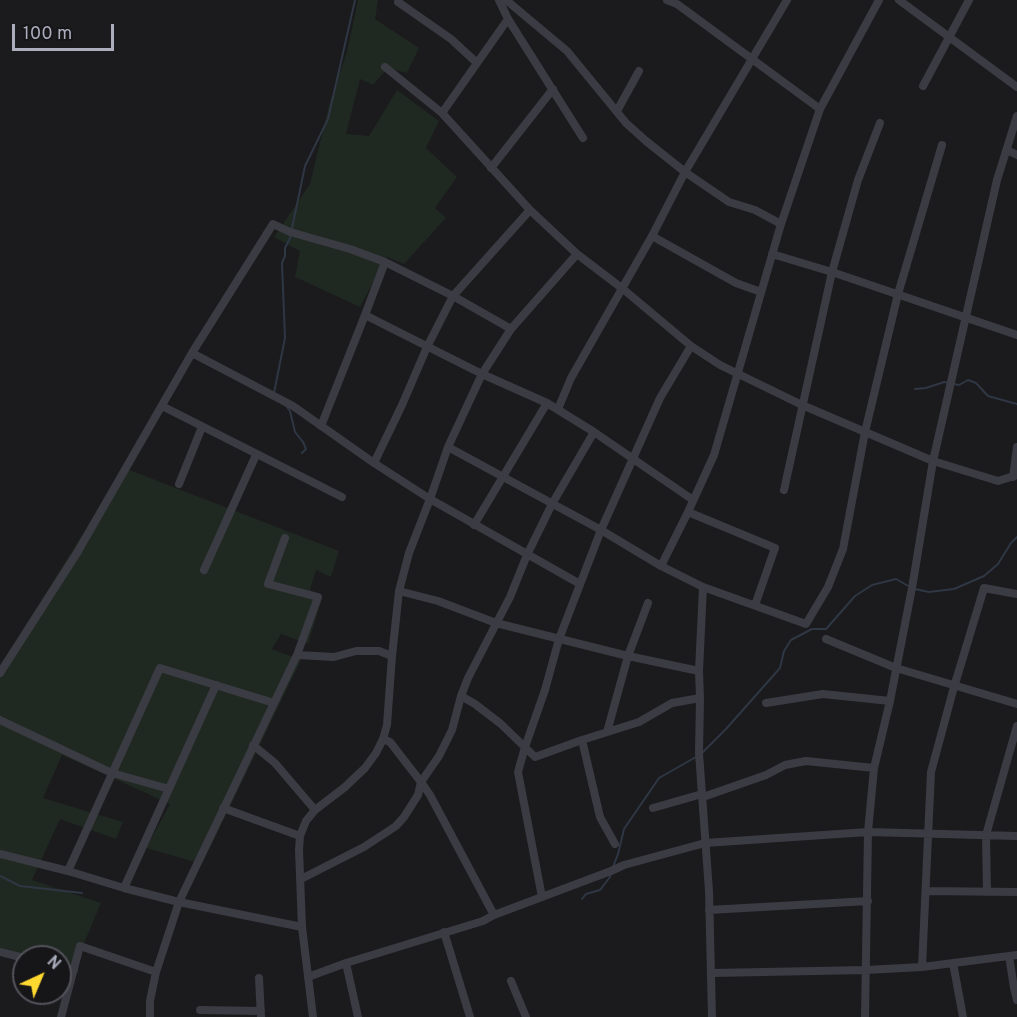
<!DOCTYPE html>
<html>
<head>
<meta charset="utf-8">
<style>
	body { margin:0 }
	#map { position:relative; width:1017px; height:1017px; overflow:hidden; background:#1b1a1d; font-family:Overpass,sans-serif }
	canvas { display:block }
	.north { position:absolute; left:12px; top:945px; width:60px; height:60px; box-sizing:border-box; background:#161518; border:2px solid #52525a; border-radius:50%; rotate:44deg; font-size:16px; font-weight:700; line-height:24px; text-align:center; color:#acaebe }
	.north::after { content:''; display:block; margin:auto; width:21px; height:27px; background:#ffd930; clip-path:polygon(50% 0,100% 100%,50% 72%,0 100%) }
	.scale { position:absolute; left:12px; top:24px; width:102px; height:27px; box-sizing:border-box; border:3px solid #acaebe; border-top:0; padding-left:8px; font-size:18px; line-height:21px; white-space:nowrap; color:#acaebe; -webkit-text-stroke:4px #161518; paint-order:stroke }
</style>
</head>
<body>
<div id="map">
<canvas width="1017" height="1017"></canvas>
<div class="north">N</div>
<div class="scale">100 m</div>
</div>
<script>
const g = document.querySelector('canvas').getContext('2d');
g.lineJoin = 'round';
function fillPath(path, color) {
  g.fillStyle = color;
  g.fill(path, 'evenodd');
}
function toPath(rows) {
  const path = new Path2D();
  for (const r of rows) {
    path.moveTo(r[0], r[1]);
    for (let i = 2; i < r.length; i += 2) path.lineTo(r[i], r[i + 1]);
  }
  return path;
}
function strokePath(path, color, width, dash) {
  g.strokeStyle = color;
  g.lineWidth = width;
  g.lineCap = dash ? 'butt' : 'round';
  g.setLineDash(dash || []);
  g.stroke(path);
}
fillPath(toPath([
	[358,0,378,0,375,19,419,48,407,73,388,68,373,85,360,79,346,134,369,136,397,90,439,121,426,148,457,177,435,208,446,218,404,264,387,257,360,307,295,277,300,251,274,237,310,184,330,101,347,52],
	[124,468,339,551,331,577,316,570,310,590,322,599,308,644,281,634,272,649,301,660,202,864,146,848,170,804,62,755,43,798,123,822,116,839,60,819,32,880,101,903,74,967,60,964,60,957,34,957,0,948,0,666]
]), '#1f2922');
strokePath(toPath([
	[915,389,926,388,944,382,959,385,968,380,976,383,988,396,1017,404],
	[274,393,285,338,282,263,285,256,285,248,290,238,305,166,328,119,355,0],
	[286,406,290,411,295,432,303,442,306,449,302,453],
	[915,589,929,592,954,589,984,576,998,564,1011,543,1017,537],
	[702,753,726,729,780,668,784,651,791,640,812,629,826,629,855,596,872,585,896,579,910,587],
	[613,867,618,854,624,829,659,778,696,757],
	[0,876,20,886,82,893],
	[582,899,586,894,600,890,610,877,611,872]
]), '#2e3743', 2);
strokePath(toPath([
	[399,0,398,2,451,39,477,63],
	[499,0,508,19,583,138],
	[506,0,567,51,626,123,646,141,685,172,729,202,755,210,781,224],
	[667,0,677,4,820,109],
	[899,0,1017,87],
	[385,67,442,113,530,210,577,254,623,289,691,346,720,365,802,405,933,461,998,481,1017,475],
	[923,86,969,0],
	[617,111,639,71],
	[442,113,508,19],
	[1007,150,1017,155],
	[491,168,553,89],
	[652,236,736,283,761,292],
	[772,254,832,272,1017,335],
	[365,315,482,374,547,403,594,432,693,500],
	[192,353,293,406,374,463,430,499,580,584],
	[162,406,342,497],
	[558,409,571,378,652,236,685,172,787,0],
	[321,426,365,315,385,262],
	[448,447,601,530,661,566,703,587,806,624,828,587,843,549,865,432,898,294,942,145],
	[374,463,402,405,427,347,453,296,530,210],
	[1013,477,1017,447],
	[179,484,202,427],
	[784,490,832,272,858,180,880,123],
	[688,512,775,548,755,605],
	[474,525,547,403],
	[661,566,688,512,714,455,781,224,820,109,879,0],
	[204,570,256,455],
	[703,587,699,671,700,698,699,753,709,891,712,1017],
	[399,591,438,601,496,623,628,656,699,671],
	[826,639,896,668,1017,704],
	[297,655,334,657,356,651,379,651,392,656],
	[0,673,77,553,192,353,273,224,290,232,350,249,385,262,453,296,511,329],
	[461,696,475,704,501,724,535,757,582,740,639,722,672,703,700,698],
	[766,703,823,694,890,701],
	[0,720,112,773,169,789],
	[607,732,628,656,648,603],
	[383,739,390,742,421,782,430,795,494,915],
	[582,740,600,817,615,844],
	[253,745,275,763,315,810],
	[703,797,766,775,785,765,806,761,874,768],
	[223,808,300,836],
	[653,808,702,794],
	[0,854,68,871,124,888,179,902,302,927],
	[68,871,160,668,274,703],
	[301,879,364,847,396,826,404,817,418,795,421,782,439,756,452,730,461,696,468,678,510,597,527,555,552,504,594,432],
	[124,888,216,685],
	[927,891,1017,892],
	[987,892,986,835,1017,726],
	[542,897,518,772,525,747,545,690,559,639,601,530,660,398,691,346],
	[709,910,868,901],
	[444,932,470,1017],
	[0,952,24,958],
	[1009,956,1014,988,1017,1000],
	[346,963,358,1017],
	[953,963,963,1017],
	[60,967,74,970],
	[922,967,931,772,954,687,984,588,1017,594],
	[712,973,866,970,922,967,1017,955],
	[308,977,346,963,483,921,494,915,611,871,624,865,705,843,868,832,1017,836],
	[259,978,261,1017],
	[511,981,526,1017],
	[200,1010,261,1011],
	[61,1017,80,946,156,972],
	[150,1017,150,1001,156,972,179,902,297,655,318,597,268,584,285,538],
	[313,1017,302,927,299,850,300,836,306,821,315,810,345,787,365,768,376,753,383,739,387,725,392,656,399,591,409,553,430,499,448,447,482,374,511,329,577,254],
	[865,1017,868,832,874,768,890,701,912,588,933,461,951,382,997,180,1017,116]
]), '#3b3b43', 8);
</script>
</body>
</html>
